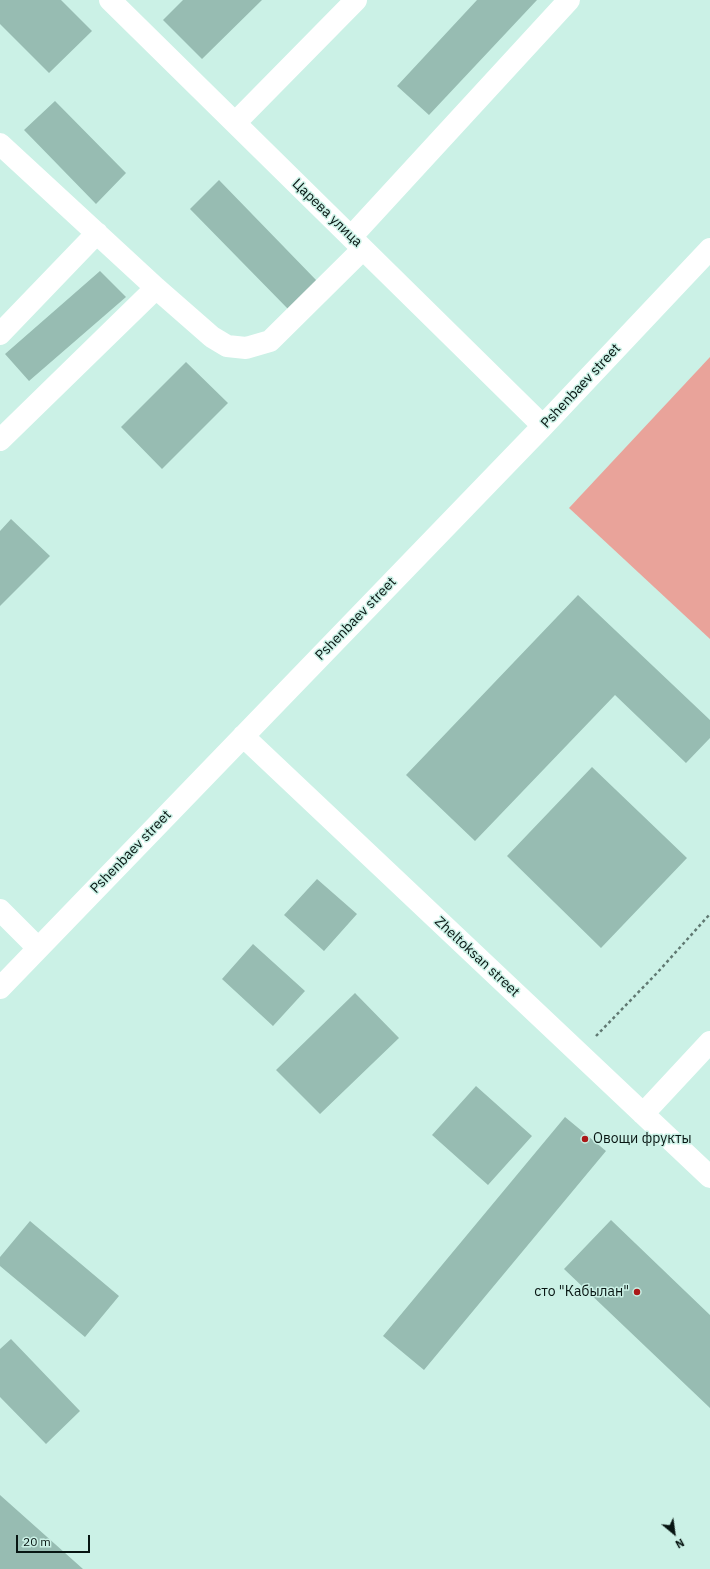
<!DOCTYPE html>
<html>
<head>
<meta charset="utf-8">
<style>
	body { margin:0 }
	#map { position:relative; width:710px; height:1569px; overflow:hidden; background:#cbf1e6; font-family:"IBM Plex Sans",sans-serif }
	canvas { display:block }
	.north { position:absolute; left:654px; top:1513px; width:40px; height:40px; -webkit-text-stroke:3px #cbf1e6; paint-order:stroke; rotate:151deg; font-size:11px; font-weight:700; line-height:16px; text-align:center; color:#071512 }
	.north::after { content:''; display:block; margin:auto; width:14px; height:18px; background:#071512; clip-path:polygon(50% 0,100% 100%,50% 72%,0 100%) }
	.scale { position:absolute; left:16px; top:1535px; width:74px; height:18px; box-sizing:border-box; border:2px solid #071512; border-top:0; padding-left:5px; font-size:12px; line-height:14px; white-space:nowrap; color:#071512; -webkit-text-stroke:3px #cbf1e6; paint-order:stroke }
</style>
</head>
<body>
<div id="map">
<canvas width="710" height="1569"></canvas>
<div class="north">N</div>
<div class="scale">20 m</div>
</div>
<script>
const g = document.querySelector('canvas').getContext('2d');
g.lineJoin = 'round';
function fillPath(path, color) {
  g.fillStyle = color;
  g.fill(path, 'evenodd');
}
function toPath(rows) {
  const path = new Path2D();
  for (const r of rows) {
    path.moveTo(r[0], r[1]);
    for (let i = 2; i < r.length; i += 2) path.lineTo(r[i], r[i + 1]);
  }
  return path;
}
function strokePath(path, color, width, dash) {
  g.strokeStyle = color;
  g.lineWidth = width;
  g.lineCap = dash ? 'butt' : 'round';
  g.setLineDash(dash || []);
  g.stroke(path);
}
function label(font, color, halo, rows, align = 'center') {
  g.font = font + ' "IBM Plex Sans",sans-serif';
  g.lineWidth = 3;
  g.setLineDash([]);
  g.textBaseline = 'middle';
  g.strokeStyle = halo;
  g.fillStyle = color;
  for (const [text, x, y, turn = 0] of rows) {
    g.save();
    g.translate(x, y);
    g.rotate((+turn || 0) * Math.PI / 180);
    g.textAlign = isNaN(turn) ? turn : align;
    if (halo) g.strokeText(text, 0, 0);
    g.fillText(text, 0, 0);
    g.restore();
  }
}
fillPath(toPath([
	[710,357,710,639,569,508]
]), '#e9a39a');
fillPath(toPath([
	[0,0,61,0,92,31,49,73,0,24],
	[183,0,262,0,202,59,163,20],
	[477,0,537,0,429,115,397,86],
	[55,101,126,173,96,204,24,130],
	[219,180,317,281,288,309,190,209],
	[100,271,126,297,29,381,5,354],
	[186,362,228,403,162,469,121,427],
	[11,519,50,556,0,606,0,531],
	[578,595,710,720,710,738,686,763,615,695,475,841,406,775],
	[592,767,687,858,601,948,507,856],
	[317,879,357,914,324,951,284,915],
	[253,944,305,991,273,1026,222,979],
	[355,993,399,1038,320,1114,276,1070],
	[476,1086,532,1136,488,1185,432,1135],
	[565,1117,606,1151,424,1370,383,1336],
	[611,1220,710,1315,710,1408,564,1269],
	[30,1221,119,1296,85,1337,0,1266,0,1257],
	[11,1339,80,1411,46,1444,0,1397,0,1349],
	[0,1495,83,1569,0,1569]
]), '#97bcb2');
strokePath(toPath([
	[596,1036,657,973,710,914]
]), '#607972', 2.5, [3, 3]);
strokePath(toPath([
	[110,0,543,426],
	[235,123,356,0],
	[0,144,156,288,212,337,227,346,246,348,270,341,363,249],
	[351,237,569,0],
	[0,334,97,233],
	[0,440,156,288],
	[243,736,710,1177],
	[0,910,38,948],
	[0,988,543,426,710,249],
	[643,1114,710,1042]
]), '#fff', 22);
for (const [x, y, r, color] of [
	[585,1139,4,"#aa1818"],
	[637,1292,4,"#aa1818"]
]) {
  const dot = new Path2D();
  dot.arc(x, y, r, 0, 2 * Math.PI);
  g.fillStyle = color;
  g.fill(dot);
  strokePath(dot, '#cbf1e6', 1.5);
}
label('14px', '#071512', '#cbf1e6', [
	["Царева улица",327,213,44],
	["Pshenbaev street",581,386,-47],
	["Pshenbaev street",356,619,-46],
	["Pshenbaev street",131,852,-46],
	["Zheltoksan street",477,957,43]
]);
label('14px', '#071512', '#cbf1e6', [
	["Овощи фрукты",593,1139],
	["сто \"Кабылан\"",629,1292,"right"]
], 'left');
</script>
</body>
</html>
